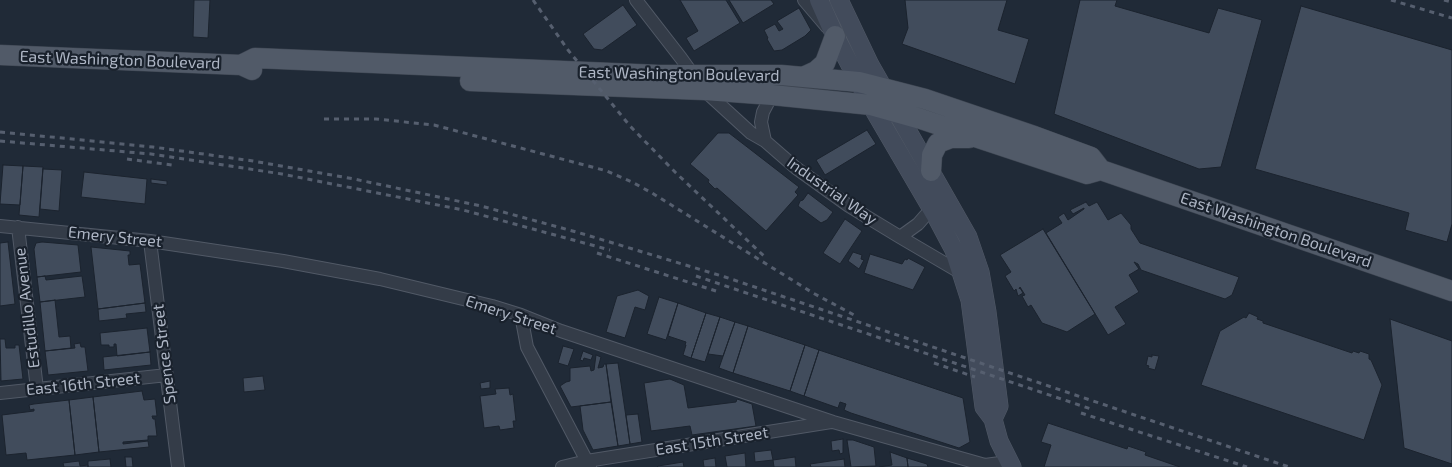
<!DOCTYPE html>
<html>
<head>
<meta charset="utf-8">
<style>
	body { margin:0 }
	canvas { display:block; background:#202a37 }
</style>
</head>
<body>
<canvas width="1452" height="467"></canvas>
<script>
const g = document.querySelector('canvas').getContext('2d');
g.lineJoin = 'round';
function fillPath(path, color) {
  g.fillStyle = color;
  g.fill(path, 'evenodd');
}
function toPath(rows) {
  const path = new Path2D();
  for (const r of rows) {
    path.moveTo(r[0], r[1]);
    for (let i = 2; i < r.length; i += 2) path.lineTo(r[i], r[i + 1]);
  }
  return path;
}
function strokePath(path, color, width, dash) {
  g.strokeStyle = color;
  g.lineWidth = width;
  g.lineCap = dash ? 'butt' : 'round';
  g.setLineDash(dash || []);
  g.stroke(path);
}
function label(font, color, halo, rows, align = 'center') {
  g.font = font + ' "Exo 2",sans-serif';
  g.lineWidth = 4.5;
  g.setLineDash([]);
  g.textBaseline = 'middle';
  g.strokeStyle = halo;
  g.fillStyle = color;
  for (const [text, x, y, turn = 0] of rows) {
    g.save();
    g.translate(x, y);
    g.rotate((+turn || 0) * Math.PI / 180);
    g.textAlign = isNaN(turn) ? turn : align;
    if (halo) g.strokeText(text, 0, 0);
    g.fillText(text, 0, 0);
    g.restore();
  }
}
const building = toPath([
	[194,0,210,0,208,38,193,37,194,0],
	[680,0,726,0,740,23,694,51,686,38,698,31,680,0],
	[729,0,771,0,774,4,743,23,729,0],
	[905,0,1007,0,998,30,1029,39,1015,84,902,44,908,28,905,0],
	[1080,0,1117,0,1115,6,1209,33,1218,8,1262,20,1221,167,1199,169,1054,114,1080,0],
	[623,5,637,25,602,50,594,49,583,34,623,5],
	[1301,6,1452,50,1452,224,1447,242,1405,230,1409,213,1255,169,1301,6],
	[799,8,811,30,805,36,782,50,774,51,767,39,768,38,764,30,775,24,779,31,783,29,777,21,799,8],
	[867,130,876,144,825,175,816,160,867,130],
	[718,133,729,133,799,187,795,192,798,195,766,231,717,188,715,189,708,182,709,180,690,164,718,133],
	[3,165,23,166,20,205,0,204,3,165],
	[23,166,43,167,39,217,19,215,23,166],
	[43,169,62,170,59,211,40,209,43,169],
	[84,172,147,179,145,204,81,197,84,172],
	[151,179,167,181,167,185,151,183,151,179],
	[808,193,833,212,827,220,821,223,798,206,800,201,803,200,808,193],
	[1086,202,1089,206,1097,202,1108,220,1121,213,1131,225,1131,229,1140,243,1239,277,1232,295,1225,299,1141,270,1138,264,1134,262,1139,269,1129,275,1139,292,1115,307,1126,324,1108,335,1046,233,1062,223,1058,217,1064,213,1068,220,1084,209,1084,208,1073,214,1070,210,1086,202],
	[845,219,862,231,840,264,823,253,845,219],
	[1043,229,1095,314,1067,332,1042,323,1031,305,1028,307,1022,296,1025,295,1020,287,1019,289,1020,288,1023,293,1018,296,1016,289,1014,291,1005,276,1011,272,1000,255,1043,229],
	[8,242,15,304,0,306,0,243,8,242],
	[42,242,78,245,81,272,37,277,34,249,36,243,42,242],
	[91,247,130,251,130,255,128,255,129,265,140,264,145,303,98,309,91,247],
	[853,252,862,255,861,259,864,260,859,269,848,261,853,252],
	[870,254,902,264,905,259,907,260,908,258,925,267,913,290,864,273,870,254],
	[45,276,46,280,82,276,85,297,40,302,37,277,45,276],
	[638,290,649,296,645,310,635,307,625,338,606,332,617,296,638,290],
	[659,297,678,303,666,340,647,334,659,297],
	[55,300,59,337,70,336,71,348,45,351,40,302,55,300],
	[145,303,146,312,126,314,127,318,99,321,98,309,145,303],
	[678,303,706,313,691,358,683,355,686,345,685,345,686,342,668,336,678,303],
	[706,313,720,317,705,362,691,358,706,313],
	[1249,313,1258,317,1257,319,1263,321,1263,323,1352,353,1353,351,1359,353,1360,351,1369,354,1369,359,1371,360,1382,385,1364,440,1201,385,1220,331,1244,317,1246,318,1249,313],
	[720,317,735,322,723,356,708,354,720,317],
	[1390,319,1452,341,1452,464,1404,448,1390,319],
	[735,322,748,326,733,373,719,368,735,322],
	[748,326,805,345,790,391,733,373,748,326],
	[147,328,150,352,117,356,116,344,114,344,114,347,109,347,109,345,101,345,100,333,147,328],
	[0,339,5,339,6,348,15,348,15,345,19,345,23,379,1,381,0,339],
	[80,343,81,347,85,347,88,371,48,375,45,351,75,348,74,344,80,343],
	[805,345,819,350,804,396,790,391,805,345],
	[563,346,574,349,568,366,558,363,563,346],
	[819,350,963,398,970,442,959,448,851,413,844,410,846,404,840,402,838,408,804,396,819,350],
	[583,351,593,355,591,360,584,358,583,361,580,360,583,351],
	[150,352,151,365,104,370,103,357,150,352],
	[596,355,601,357,598,368,603,367,604,364,606,364,611,402,571,407,560,386,566,382,570,381,570,368,590,366,591,371,594,370,596,355],
	[1152,355,1159,356,1155,370,1148,368,1149,366,1146,365,1148,356,1152,357,1152,355],
	[618,363,630,444,618,446,606,364,618,363],
	[263,376,265,390,244,392,243,378,263,376],
	[670,379,684,385,688,408,736,402,737,399,752,404,756,426,692,435,690,426,651,431,644,383,670,379],
	[490,381,490,388,481,389,480,383,490,381],
	[509,388,510,395,513,394,516,421,513,421,514,428,500,430,499,426,484,428,480,396,496,394,495,389,509,388],
	[142,391,144,400,155,399,157,416,152,416,153,419,155,419,157,436,148,436,148,440,123,442,123,444,148,441,149,447,99,452,93,397,142,391],
	[93,397,99,452,75,455,69,400,93,397],
	[69,400,75,455,27,460,26,453,6,455,2,415,34,411,34,409,30,410,29,405,34,404,69,400],
	[611,402,618,446,593,450,583,430,580,406,611,402],
	[638,414,642,442,630,444,626,415,638,414],
	[1048,423,1127,449,1128,446,1146,452,1145,455,1180,467,1044,467,1051,445,1041,442,1048,423],
	[843,439,843,453,840,454,839,450,832,451,831,441,843,439],
	[847,440,853,440,874,447,876,466,851,467,847,440],
	[771,450,773,460,755,462,754,452,771,450],
	[890,452,907,458,908,467,879,467,892,465,890,452],
	[745,453,746,467,727,467,725,456,745,453],
	[125,457,132,457,133,467,126,467,125,457],
	[795,457,796,467,774,467,773,460,795,457],
	[715,458,716,467,704,467,703,460,715,458],
	[907,458,927,464,928,467,908,467,907,458],
	[110,459,111,467,88,467,88,461,110,459],
	[844,459,845,467,811,467,810,464,844,459],
	[79,461,80,466,88,465,88,467,64,467,63,463,79,461],
	[683,462,684,467,657,467,658,466,683,462]
]);
fillPath(building, '#414c5c');
strokePath(building, '#1b232e', 1);
const minor = toPath([
	[636,0,681,58,704,90,751,133,765,141,796,168,849,206,900,237,963,274,980,272],
	[804,0,827,27],
	[765,141,761,122,763,112,772,95],
	[0,226,150,241,283,261,380,279,492,306,521,315,561,331,833,422,985,465,1008,462],
	[18,227,37,389],
	[900,237,918,224,932,208],
	[150,241,178,467],
	[521,315,527,347,590,467],
	[0,393,167,375],
	[562,467,587,461,831,422]
]);
const secondary = toPath([
	[819,0,835,36,871,105,937,218,954,250,970,300,984,407,993,419,999,441,1012,467],
	[839,0,870,65,968,237,980,272,987,312,999,406,993,419]
]);
const primary = toPath([
	[0,55,241,65,252,70],
	[241,65,255,58,659,75,781,75,859,82,925,99,1034,136,1091,157,1101,170,1452,291],
	[803,77,816,71,825,63,835,36],
	[470,81,704,90,772,95,871,105,921,119,1087,174,1101,170],
	[931,171,932,155,938,143,951,138,969,138]
]);
strokePath(minor, '#515966', 14);
strokePath(secondary, '#515966', 19);
strokePath(primary, '#3d4551', 21);
strokePath(minor, '#343c48', 12);
strokePath(secondary, '#424b5b', 18);
strokePath(primary, '#515a68', 20);
strokePath(toPath([
	[533,0,568,50,630,126,676,173,765,257],
	[1391,0,1452,18],
	[1444,0,1452,2],
	[324,119,376,119,434,125,607,171,632,182,652,193,813,293,854,315],
	[0,132,153,147,253,161,354,179,481,206,580,233,725,277,1289,467],
	[0,141,151,154,282,174,463,210,610,250],
	[127,159,172,165],
	[597,253,716,291],
	[696,276,1094,410],
	[934,363,975,377],
	[1081,413,1247,467]
]), '#565f6f', 3, [5, 5]);
label('16px', '#aeb6c5', '#19212c', [
	["East Washington Boulevard",120,60,2],
	["East Washington Boulevard",679,74,1],
	["Industrial Way",832,191,35],
	["East Washington Boulevard",1276,230,19],
	["Emery Street",115,237,6],
	["Estudillo Avenue",27,308,-97],
	["Emery Street",511,315,18],
	["Spence Street",164,354,-97],
	["East 16th Street",83,384,-6],
	["East 15th Street",712,441,-9]
]);
</script>
</body>
</html>
